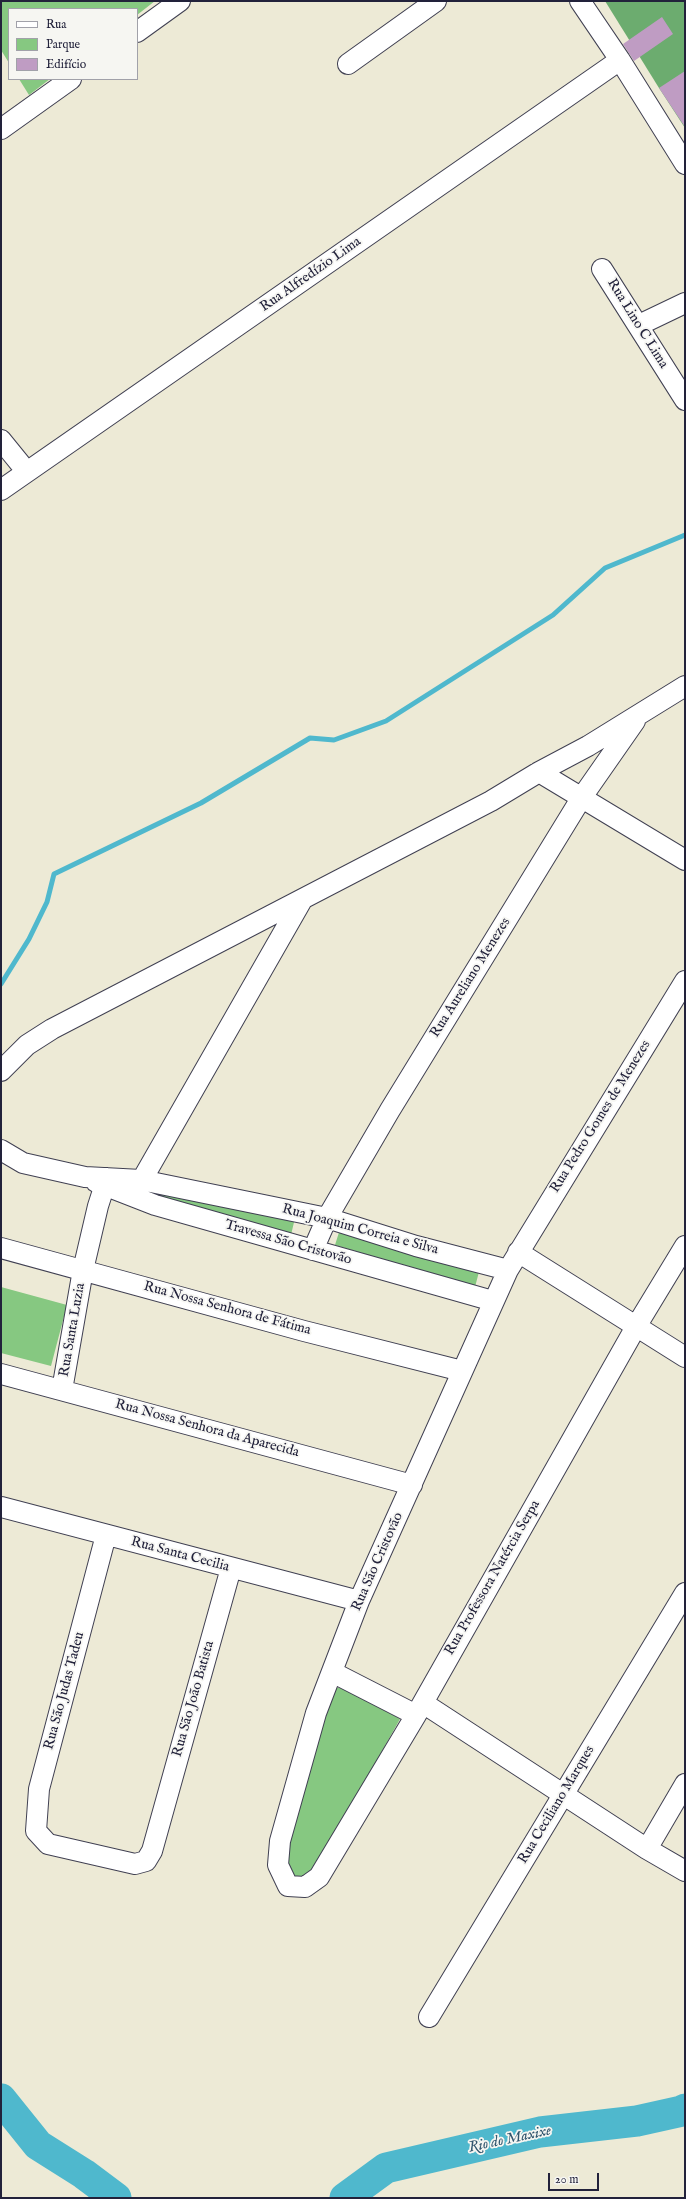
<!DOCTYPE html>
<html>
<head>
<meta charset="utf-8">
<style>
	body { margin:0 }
	#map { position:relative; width:686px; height:2199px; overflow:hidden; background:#edead6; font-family:"IM FELL English",serif }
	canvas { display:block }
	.frame { position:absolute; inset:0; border:2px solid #22223b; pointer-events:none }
	.legend { position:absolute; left:8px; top:8px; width:130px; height:72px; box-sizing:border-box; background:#f6f6f2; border:1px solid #a1a1a9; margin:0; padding:5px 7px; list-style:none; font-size:12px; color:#22223b }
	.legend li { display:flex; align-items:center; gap:8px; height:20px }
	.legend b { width:20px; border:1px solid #a1a1a9 }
	.scale { position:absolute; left:548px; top:2173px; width:51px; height:18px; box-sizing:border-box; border:2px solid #22223b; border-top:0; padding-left:5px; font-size:12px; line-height:14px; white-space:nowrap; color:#22223b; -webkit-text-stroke:3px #f6f6f2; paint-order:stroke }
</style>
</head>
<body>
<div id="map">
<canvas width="686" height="2199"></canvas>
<div class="frame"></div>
<ul class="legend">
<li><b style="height:5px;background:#fff"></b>Rua</li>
<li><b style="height:11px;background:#86c881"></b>Parque</li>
<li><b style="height:11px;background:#bf9cc3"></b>Edifício</li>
</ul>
<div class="scale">20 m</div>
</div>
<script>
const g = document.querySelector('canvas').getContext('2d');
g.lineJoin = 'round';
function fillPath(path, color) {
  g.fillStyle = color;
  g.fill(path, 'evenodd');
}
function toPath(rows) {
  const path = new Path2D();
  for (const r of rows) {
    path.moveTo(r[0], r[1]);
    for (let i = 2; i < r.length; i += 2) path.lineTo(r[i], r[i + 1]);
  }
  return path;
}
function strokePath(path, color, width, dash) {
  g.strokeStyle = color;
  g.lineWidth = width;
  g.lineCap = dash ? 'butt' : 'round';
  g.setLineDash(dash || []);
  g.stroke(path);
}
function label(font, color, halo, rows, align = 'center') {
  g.font = font + ' "IM FELL English",serif';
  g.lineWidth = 3.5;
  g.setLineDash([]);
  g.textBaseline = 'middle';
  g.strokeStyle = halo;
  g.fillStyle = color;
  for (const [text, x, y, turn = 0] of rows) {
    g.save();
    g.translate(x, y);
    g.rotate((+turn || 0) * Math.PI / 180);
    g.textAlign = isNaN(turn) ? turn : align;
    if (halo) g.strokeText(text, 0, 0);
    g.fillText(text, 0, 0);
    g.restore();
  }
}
fillPath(toPath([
	[1,1,155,1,137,15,137,9,9,9,9,63,1,50],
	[19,79,50,79,29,95],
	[158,1186,295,1218,291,1235,154,1202],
	[341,1226,480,1268,475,1287,335,1245],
	[1,1287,67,1305,51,1366,1,1353],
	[344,1687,400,1719,322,1858,308,1874,300,1877,291,1876,283,1869,324,1696,335,1688]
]), '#86c881');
fillPath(toPath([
	[605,1,685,1,685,128,659,88]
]), '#6cac6f');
strokePath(toPath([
	[1,984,29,939,47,902,54,874,201,803,310,738,334,740,386,721,553,615,605,568,685,535]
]), '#4fb8cd', 5);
strokePath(toPath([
	[1,2099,38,2145,84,2174,116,2198],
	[345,2198,386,2168,540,2132,637,2121,682,2111,685,2109]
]), '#4fb8cd', 31);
fillPath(toPath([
	[662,17,673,34,634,61,623,44],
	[685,71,685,127,659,88]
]), '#bf9cc3');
const minor = toPath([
	[580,1,620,60,685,164],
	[137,32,180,1],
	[348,64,436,1],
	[1,129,71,79],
	[602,269,685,400],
	[639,325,685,303],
	[1,440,27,472],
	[1,490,620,60],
	[539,772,685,860],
	[685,981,508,1270,359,1601,316,1713,280,1841,278,1865,288,1886,305,1887,319,1877,416,1715,637,1325,685,1246],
	[1,1071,27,1045,52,1029,491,801,539,772,588,746,685,686],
	[1,1150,23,1163,85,1177,141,1180,327,1218,416,1246,508,1270],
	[96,1182,155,1205,493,1301],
	[135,1192,302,900],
	[1,1248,304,1331,462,1371],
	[313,1250,327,1218,390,1110,582,797,635,721],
	[518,1252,685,1357],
	[1,1374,412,1485],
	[62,1390,83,1270,98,1206,107,1178],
	[1,1507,359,1601],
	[106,1535,39,1789,36,1831,48,1844,135,1864,146,1861,152,1851,231,1568],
	[332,1672,416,1715],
	[423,1703,647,1849,685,1871],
	[647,1849,685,1784],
	[429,2017,685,1593]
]);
strokePath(minor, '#404052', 22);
strokePath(minor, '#fff', 20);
label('14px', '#22223b', '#f6f6f2', [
	["Rua Alfredízio Lima",311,275,-35],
	["Rua Lino C Lima",637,324,58],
	["Rua Aureliano Menezes",471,978,-58],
	["Rua Pedro Gomes de Menezes",601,1117,-58],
	["Rua Joaquim Correia e Silva",360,1230,15],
	["Travessa São Cristovão",288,1243,16],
	["Rua Nossa Senhora de Fátima",227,1309,15],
	["Rua Santa Luzia",73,1330,-80],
	["Rua Nossa Senhora da Aparecida",207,1429,15],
	["Rua Santa Cecilia",180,1555,15],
	["Rua São Cristovão",378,1562,-66],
	["Rua Professora Natércia Serpa",493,1578,-60],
	["Rua São Judas Tadeu",65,1691,-75],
	["Rua São João Batista",194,1699,-74],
	["Rua Ceciliano Marques",557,1805,-59]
]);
label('italic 15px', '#32566e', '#f6f6f2', [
	["Rio do Maxixe",510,2140,-12]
]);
</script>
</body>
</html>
